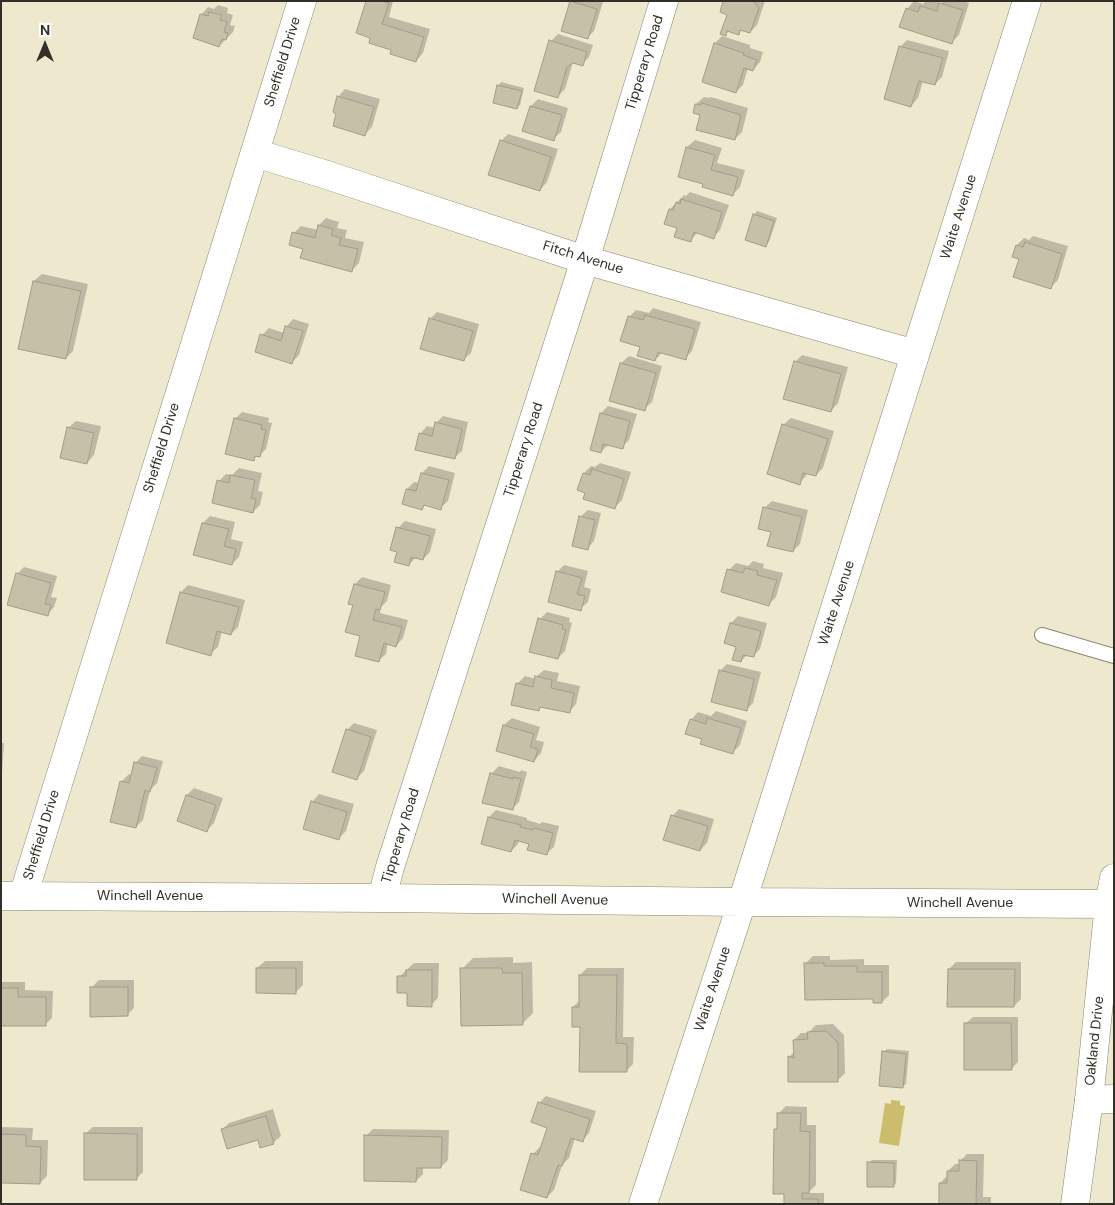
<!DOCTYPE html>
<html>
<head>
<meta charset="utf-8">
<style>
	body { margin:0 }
	#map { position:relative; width:1115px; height:1205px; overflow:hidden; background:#ede8ce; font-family:"DM Sans",sans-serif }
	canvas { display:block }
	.frame { position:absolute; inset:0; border:2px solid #323026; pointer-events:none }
	.north { position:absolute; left:20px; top:20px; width:50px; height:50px; -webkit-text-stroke:4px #fff; paint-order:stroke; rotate:0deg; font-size:14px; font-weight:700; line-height:20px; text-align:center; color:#323026 }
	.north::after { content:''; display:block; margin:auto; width:18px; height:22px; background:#323026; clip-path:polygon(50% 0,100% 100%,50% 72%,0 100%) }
</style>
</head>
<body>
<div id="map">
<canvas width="1115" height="1205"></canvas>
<div class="frame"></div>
<div class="north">N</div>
</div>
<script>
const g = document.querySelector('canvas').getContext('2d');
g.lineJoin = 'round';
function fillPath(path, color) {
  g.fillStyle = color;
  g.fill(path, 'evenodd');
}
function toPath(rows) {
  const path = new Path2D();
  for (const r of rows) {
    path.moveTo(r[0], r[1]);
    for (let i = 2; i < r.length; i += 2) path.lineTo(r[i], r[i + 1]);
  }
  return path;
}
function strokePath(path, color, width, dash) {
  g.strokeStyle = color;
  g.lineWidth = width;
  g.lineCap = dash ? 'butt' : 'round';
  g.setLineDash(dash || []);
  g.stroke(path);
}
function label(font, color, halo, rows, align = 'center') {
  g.font = font + ' "DM Sans",sans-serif';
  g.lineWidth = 4;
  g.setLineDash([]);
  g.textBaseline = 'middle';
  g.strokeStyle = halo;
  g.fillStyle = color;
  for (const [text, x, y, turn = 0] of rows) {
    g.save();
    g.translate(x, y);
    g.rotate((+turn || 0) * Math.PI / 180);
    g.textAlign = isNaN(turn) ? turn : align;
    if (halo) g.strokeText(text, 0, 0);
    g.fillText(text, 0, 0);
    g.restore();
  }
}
fillPath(toPath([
	[891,1100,900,1101,900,1105,905,1106,899,1146,879,1143,885,1103,891,1104]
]), '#ccbc6d');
fillPath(toPath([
	[367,1,393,1,389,17,430,29,423,53,416,61,393,49,372,37],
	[572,1,603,2,594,31,587,38,571,2],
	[724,1,765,1,757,25,750,32,742,30,738,34,729,31,725,35,728,14],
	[914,1,923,4,926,1,935,1,941,3,943,1,962,1,969,3,959,35,952,42,907,9],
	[218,5,228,8,227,13,233,15,230,25,235,26,233,32,219,46,201,15,208,7,214,9],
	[558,34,593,45,589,57,582,64,573,62,565,89,558,96,551,41],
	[722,36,750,45,750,48,763,52,760,62,753,70,748,68,743,85,736,92,715,43],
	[907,40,949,51,942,77,935,84,923,81,918,98,911,106,900,47],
	[501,82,524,88,520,105,517,108,498,86],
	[345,89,380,99,372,127,365,134,338,114,338,97],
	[704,97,709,98,711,97,748,108,742,132,735,139,701,114,696,104],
	[538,99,568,108,561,132,553,139,531,106],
	[508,134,558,149,547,182,540,190,501,141],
	[695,140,722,148,717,163,745,170,740,187,733,194,705,183,687,147],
	[690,192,729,205,720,230,713,238,698,232,690,241,678,227,665,223,670,209,684,195,686,196],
	[757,211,777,218,769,242,766,245,754,215],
	[326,218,339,222,337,228,347,230,345,238,364,242,359,263,352,270,294,233,301,226,318,230,319,225],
	[1033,236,1068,246,1058,280,1051,287,1021,258,1014,256,1017,245,1024,238,1029,240],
	[42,274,88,284,73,351,66,358,20,348,34,281],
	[653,308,701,322,692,351,685,358,663,352,655,360,629,317,636,310,649,313],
	[437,312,479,324,471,353,463,360,430,319],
	[293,319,309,324,299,355,292,362,262,335,269,328,284,333,286,327],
	[802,355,848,367,838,403,831,411,795,362],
	[629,356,662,366,652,402,644,409,611,400,621,363],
	[608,406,637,414,629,440,622,447,609,444,601,452,601,413],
	[242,412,269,418,268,422,272,423,266,449,259,456,257,456,253,460,235,419],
	[443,416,468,422,462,451,454,458,420,434,427,426,435,428,436,423],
	[791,418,834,431,823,468,816,475,807,472,806,476,799,483,783,425],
	[76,421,101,426,94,455,87,463,68,428],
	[600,463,631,472,622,500,615,507,587,492,584,473,591,466,595,467],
	[429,466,455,473,448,501,440,508,426,504,422,509,407,489,414,482,419,483,422,473],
	[239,468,262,473,258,491,263,492,260,505,253,512,219,481,226,474,232,475],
	[772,501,808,510,800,544,793,551,772,531,764,508],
	[588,510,601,513,594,541,587,549,580,517],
	[210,516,235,522,231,539,243,542,239,557,232,564,203,523],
	[405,521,436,529,430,552,423,559,416,557,409,565,399,551,398,528],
	[753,561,764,564,763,568,783,573,776,597,769,604,729,570,736,563,748,566],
	[564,565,588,571,584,587,591,589,588,602,580,609,557,572],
	[24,567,57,576,51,597,57,598,54,607,47,615,17,574],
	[362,577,391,585,387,601,381,607,380,613,408,620,403,638,396,646,388,643,386,654,378,661,362,635,354,604,350,603,355,584],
	[188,585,245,600,238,627,231,634,222,631,218,647,210,654,181,592],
	[547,612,570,618,569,622,572,623,565,651,558,658,540,619],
	[738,616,767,623,760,649,753,656,747,655,741,661,731,623],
	[727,664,761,672,753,703,746,710,720,671],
	[544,670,559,673,557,681,580,686,576,704,569,712,542,706,539,710,517,684,525,676,536,679,536,677],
	[716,711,747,721,740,745,733,752,704,738,691,720,698,712,711,716],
	[512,718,540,727,536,740,544,742,541,753,534,761,497,750,504,725],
	[354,723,377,730,364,771,357,778,347,730],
	[1,743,4,743,1,788],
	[142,756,163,761,157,783,150,790,143,820,136,827,112,821,122,781,129,774,132,775,135,763],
	[499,766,520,772,521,770,527,772,519,802,512,809,491,774],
	[194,788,223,798,214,823,207,830,187,795],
	[319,794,354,804,346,831,339,838,312,802],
	[679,809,714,819,707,843,700,850,672,816],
	[496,810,527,818,527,820,540,824,542,822,559,826,554,847,546,854,530,843,519,840,518,844,511,851,482,844,489,817],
	[813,956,830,956,830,960,864,959,864,965,889,965,889,995,882,1002,806,963],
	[513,957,513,963,532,962,533,1013,522,1024,462,969,473,958],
	[265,961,303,961,303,985,295,993,257,968],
	[956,962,1021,962,1021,999,1014,1006,949,969],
	[414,963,439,963,438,998,431,1005,408,992,399,977],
	[587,968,624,968,623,1037,634,1037,633,1064,626,1071,581,1025,573,1007,580,1000,580,975],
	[99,980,134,980,134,1008,127,1015,92,987],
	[1,982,25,982,25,990,53,991,52,1018,45,1025,1,1025],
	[973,1017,1018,1017,1018,1062,1011,1069,965,1024],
	[833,1024,844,1035,845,1073,838,1080,789,1057,795,1051,794,1040,801,1033,808,1033,816,1025],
	[887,1049,909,1051,906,1084,902,1087,884,1052],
	[546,1096,596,1111,589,1133,582,1141,575,1138,569,1158,562,1165,554,1190,547,1197,533,1154,540,1147,542,1147,548,1127,539,1103],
	[786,1106,807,1107,807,1125,816,1125,816,1185,808,1193,824,1193,824,1204,786,1204,775,1130,778,1126,778,1114],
	[273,1109,281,1136,273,1143,259,1138,222,1130,229,1123],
	[1,1127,33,1128,32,1140,48,1140,47,1176,40,1183,1,1182],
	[93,1127,143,1127,143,1172,136,1179,85,1134],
	[373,1129,449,1130,448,1160,441,1167,423,1167,423,1174,416,1181,366,1136],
	[967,1154,984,1154,983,1197,991,1197,991,1204,940,1204,940,1183,948,1175,948,1171,955,1164,960,1164,960,1161],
	[872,1160,897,1160,896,1183,893,1186,868,1163]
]), '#0003');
const building = toPath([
	[366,1,382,1,389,3,382,24,424,37,416,62,390,54,391,50,369,43,370,38,356,33,366,1],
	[570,1,597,9,588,39,561,31,570,1],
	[723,1,751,1,754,2,759,8,750,33,740,30,739,35,727,31,726,36,720,34,727,15,720,12,723,1],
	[939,3,963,10,952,44,899,27,906,8,918,12,920,6,937,11,939,3],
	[209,12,222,15,220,20,227,22,224,32,228,33,226,40,222,39,219,47,193,38,200,14,208,16,209,12],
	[549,40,587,52,583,66,573,63,567,67,558,98,534,91,549,40],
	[714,43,744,53,743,55,757,60,753,71,744,68,736,93,702,82,714,43],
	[899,46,943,58,935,85,919,81,911,107,884,99,899,46],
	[497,85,522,91,517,109,493,103,497,85],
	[337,96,374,107,365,136,333,126,336,114,333,112,337,96],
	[702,103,741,115,735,140,696,130,700,115,693,113,695,104,701,105,702,103],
	[530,106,562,115,554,141,522,131,530,106],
	[500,140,551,157,540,191,488,175,500,140],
	[686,147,715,155,711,170,738,177,733,196,702,187,703,184,678,177,686,147],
	[681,199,722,212,714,239,694,232,691,242,674,237,677,228,664,224,669,209,673,210,676,202,680,204,681,199],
	[753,214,774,221,766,247,745,240,753,214],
	[318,225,333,229,331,235,341,238,339,245,358,249,352,272,300,258,303,249,289,245,292,232,315,238,318,225],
	[1025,242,1062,254,1051,289,1013,277,1019,259,1012,257,1016,245,1023,247,1025,242],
	[33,281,81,291,66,359,18,349,33,281],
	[645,315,695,329,686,360,658,352,655,361,637,356,640,347,620,341,628,316,643,320,645,315],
	[429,318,473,331,464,361,420,349,429,318],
	[285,326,303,331,292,364,255,352,260,334,281,341,285,326],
	[794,361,841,374,831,412,783,399,794,361],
	[620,363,656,373,645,411,609,401,620,363],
	[600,413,630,421,623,449,603,444,601,453,590,450,600,413],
	[234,418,262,425,261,429,266,430,260,457,255,456,254,461,225,454,234,418],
	[435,422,462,429,455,459,415,450,419,433,432,436,435,422],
	[782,424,828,439,816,476,803,473,800,485,767,474,782,424],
	[67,427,94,433,87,464,60,458,67,427],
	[592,469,624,479,615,509,583,499,585,493,577,490,583,473,590,475,592,469],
	[421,473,449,480,441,510,424,505,422,510,402,504,406,489,416,491,421,473],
	[230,475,255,480,251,498,256,499,253,513,212,503,217,480,229,483,230,475],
	[763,507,802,517,793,552,767,546,771,532,758,529,763,507],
	[579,516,595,520,588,550,572,546,579,516],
	[202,523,229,529,224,546,236,549,232,565,193,555,202,523],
	[396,527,430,536,423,560,411,557,409,566,394,562,397,552,390,550,396,527],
	[745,568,758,571,757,575,777,580,769,606,721,592,727,569,743,573,745,568],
	[556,571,582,578,577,594,585,596,581,611,548,602,556,571],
	[16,573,51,583,45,604,51,605,48,616,7,605,16,573],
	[354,584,385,592,380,610,376,609,373,620,402,627,396,647,384,643,379,662,355,656,360,636,345,632,353,605,348,604,354,584],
	[180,592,239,607,231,635,217,631,211,656,166,643,180,592],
	[538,618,563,625,562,629,566,630,558,659,529,652,538,618],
	[730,623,761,631,754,657,743,655,741,662,732,660,736,647,724,643,730,623],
	[719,670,754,679,747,711,711,702,719,670],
	[535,676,552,680,551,688,574,693,570,713,540,707,539,711,511,705,516,683,533,687,535,676],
	[707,718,741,728,733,754,700,744,702,739,685,734,690,719,706,724,707,718],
	[503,725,534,734,530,747,538,749,534,762,496,751,503,725],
	[346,729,371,737,357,780,332,772,346,729],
	[134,762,157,768,150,792,145,790,136,828,110,822,120,781,129,783,134,762],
	[490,773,513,779,513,777,521,779,513,810,482,803,490,773],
	[186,795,216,805,207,832,177,821,186,795],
	[311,801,347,812,339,840,303,829,311,801],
	[671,815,708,826,700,851,663,840,671,815],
	[488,817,521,825,520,827,533,830,534,828,553,833,547,855,527,850,529,844,515,840,511,852,481,844,488,817],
	[804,963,824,963,824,966,857,966,857,972,882,972,882,1003,873,1003,873,999,805,1000,804,963],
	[256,968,296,968,296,994,256,993,256,968],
	[460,968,502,968,503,973,522,973,523,1025,461,1026,460,968],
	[948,969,1015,969,1014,1007,947,1007,948,969],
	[406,970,432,970,432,1007,407,1006,407,993,397,993,397,976,406,976,406,970],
	[579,975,617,975,616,1043,627,1044,627,1072,579,1072,580,1027,572,1027,572,1007,579,1007,579,975],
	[90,987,128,987,128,1016,90,1017,90,987],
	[1,988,18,988,18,997,46,997,46,1026,1,1026,1,988],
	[964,1023,1011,1023,1012,1070,964,1070,964,1023],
	[826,1031,838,1043,838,1082,788,1082,788,1056,794,1058,793,1040,808,1039,807,1032,826,1031],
	[882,1051,906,1054,903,1088,879,1086,882,1051],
	[538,1102,590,1119,583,1142,571,1138,562,1166,558,1165,547,1198,520,1190,531,1153,538,1155,547,1128,531,1122,538,1102],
	[777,1113,801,1113,800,1131,810,1132,809,1193,802,1193,802,1199,818,1199,818,1204,784,1204,784,1194,773,1194,774,1129,777,1129,777,1113],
	[266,1116,274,1144,260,1148,258,1140,227,1149,221,1129,266,1116],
	[84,1133,137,1134,137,1180,84,1180,84,1133],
	[1,1134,26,1135,26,1146,41,1147,40,1184,1,1183,1,1134],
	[364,1135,442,1137,441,1168,417,1168,416,1182,364,1181,364,1135],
	[959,1160,977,1161,976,1203,984,1204,939,1204,939,1183,947,1183,947,1171,959,1171,959,1160],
	[867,1162,894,1163,894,1187,867,1187,867,1162]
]);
fillPath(building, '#c5c0a7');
strokePath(building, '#a29d84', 1);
const lane = toPath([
	[1042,635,1114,656]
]);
const street = toPath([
	[255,153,327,175,585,260,915,354],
	[1,896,382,898,742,902,1109,904],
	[23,896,302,1],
	[382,898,390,867,585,260,664,1],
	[1089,1100,1114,1099],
	[643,1204,742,902,1027,1]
]);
const secondary = toPath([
	[1075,1204,1089,1100,1109,904,1114,878]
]);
strokePath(lane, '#8a866e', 16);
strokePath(street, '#8a866e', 29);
strokePath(secondary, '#8a866e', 29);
strokePath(lane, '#fff', 14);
strokePath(street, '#fff', 28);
strokePath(secondary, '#fff', 28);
label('14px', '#323026', '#fff', [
	["Sheffield Drive",283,62,-73],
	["Tipperary Road",645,63,-73],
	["Waite Avenue",959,217,-72],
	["Fitch Avenue",583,258,17],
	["Sheffield Drive",162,448,-73],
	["Tipperary Road",524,450,-72],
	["Waite Avenue",837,603,-72],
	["Sheffield Drive",42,835,-73],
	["Tipperary Road",401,836,-73],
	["Winchell Avenue",150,896],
	["Winchell Avenue",555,900,1],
	["Winchell Avenue",960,903],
	["Waite Avenue",713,989,-72],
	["Oakland Drive",1095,1041,-84]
]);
</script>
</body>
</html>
